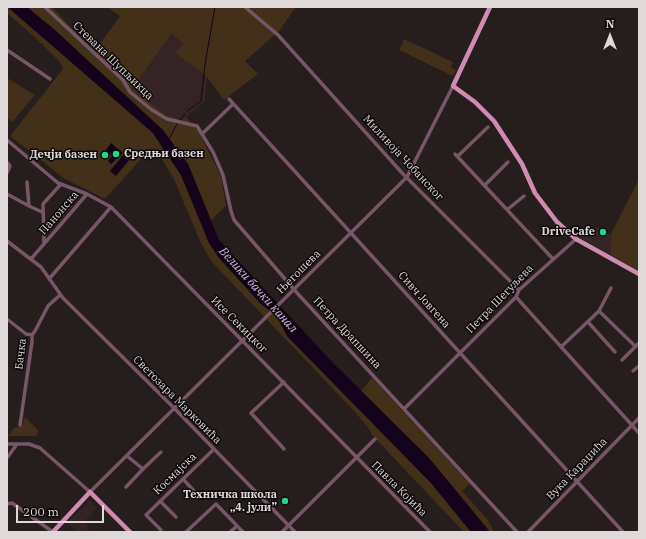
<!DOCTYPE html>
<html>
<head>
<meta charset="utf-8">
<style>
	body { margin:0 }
	#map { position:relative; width:646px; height:539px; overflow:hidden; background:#261d1d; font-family:"IBM Plex Serif",serif }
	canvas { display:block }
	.frame { position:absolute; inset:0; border:8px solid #dfd8d8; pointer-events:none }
	.north { position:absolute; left:590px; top:16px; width:40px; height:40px; -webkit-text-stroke:3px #0c0808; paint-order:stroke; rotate:0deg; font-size:11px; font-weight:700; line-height:16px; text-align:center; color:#dfd8d8 }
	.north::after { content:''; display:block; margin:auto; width:14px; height:18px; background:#dfd8d8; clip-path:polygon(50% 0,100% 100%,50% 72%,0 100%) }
	.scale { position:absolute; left:16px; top:505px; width:88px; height:18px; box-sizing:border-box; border:2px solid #dfd8d8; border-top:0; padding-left:5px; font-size:12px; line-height:14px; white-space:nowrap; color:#dfd8d8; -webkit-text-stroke:3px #0c0808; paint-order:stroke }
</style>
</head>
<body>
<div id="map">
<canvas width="646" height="539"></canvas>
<div class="frame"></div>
<div class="north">N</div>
<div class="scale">200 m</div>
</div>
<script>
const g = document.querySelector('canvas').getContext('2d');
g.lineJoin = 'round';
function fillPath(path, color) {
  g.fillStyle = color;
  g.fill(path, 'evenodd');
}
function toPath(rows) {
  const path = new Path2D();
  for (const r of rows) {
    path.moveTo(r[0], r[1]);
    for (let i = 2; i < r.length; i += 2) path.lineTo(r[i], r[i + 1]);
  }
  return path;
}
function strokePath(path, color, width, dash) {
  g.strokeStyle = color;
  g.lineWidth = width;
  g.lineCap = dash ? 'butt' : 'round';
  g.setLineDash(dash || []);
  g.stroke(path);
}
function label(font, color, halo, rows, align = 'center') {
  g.font = font + ' "IBM Plex Serif",serif';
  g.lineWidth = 3;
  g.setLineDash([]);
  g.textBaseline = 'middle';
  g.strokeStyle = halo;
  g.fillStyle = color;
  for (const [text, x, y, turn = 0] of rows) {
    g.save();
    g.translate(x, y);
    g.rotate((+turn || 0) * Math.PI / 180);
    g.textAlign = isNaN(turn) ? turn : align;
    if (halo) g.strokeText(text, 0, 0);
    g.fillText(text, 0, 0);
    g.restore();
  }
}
fillPath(toPath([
	[172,33,183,44,175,53,207,77,205,101,183,120,167,116,132,89],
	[582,227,598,227,611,234,611,255,575,235],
	[90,501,97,508,84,522,90,528,86,532,77,532,67,522]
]), '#342425');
fillPath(toPath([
	[7,7,153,133,181,175,209,243,219,258,261,304,276,315,287,336,431,483,471,532,464,532,372,435,368,427,353,410,211,261,200,241,174,179,161,158,150,149,105,199,65,179,10,136,63,69,60,62,39,41,7,13],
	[27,7,52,7,94,52,120,16,107,7,296,7,279,31,245,61,258,74,224,100,207,77,175,53,183,44,172,33,132,89,167,116,183,120,186,117,198,131,221,176,226,206,211,220,188,164],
	[404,39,453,62,451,67,456,70,453,76,399,50],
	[7,78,35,95,12,122,7,117],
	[639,179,639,271,611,255,611,234],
	[372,378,470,484,462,491,488,520,494,532,490,532,429,458,361,391],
	[25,417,39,431,36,436,8,436,14,428,22,426]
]), '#433019');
fillPath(toPath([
	[8,7,27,7,55,30,163,130,188,164,219,240,332,362,429,458,490,532,471,532,431,483,287,336,276,315,261,304,219,258,209,243,181,175,153,133],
	[111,143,123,153,111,164,108,161,112,156,106,150],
	[124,154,130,159,116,176,110,171]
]), '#14031a');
strokePath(toPath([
	[187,111,201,101,205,64,215,7],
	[180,120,185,114],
	[169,139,177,124]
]), '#14031a', 1);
strokePath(toPath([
	[45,7,123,80,130,92,152,110,167,119,197,126,213,152,223,175,231,211,234,220,298,294,517,532],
	[245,7,278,35,403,174,519,290],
	[7,50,50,79],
	[229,99,623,532],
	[203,133,233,104],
	[7,140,58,183,87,194,111,207,430,532],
	[455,154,553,259],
	[458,156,488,127],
	[7,162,10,166,7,173],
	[27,182,29,206,42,212],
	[485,185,508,162],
	[7,194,29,206],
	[508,209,524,196],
	[7,241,41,267,63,298,175,409,295,532],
	[44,244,43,204,61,184],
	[31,259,87,194],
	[49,279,111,207],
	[516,297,639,433],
	[599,311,635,346],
	[7,319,26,334,32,335],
	[588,322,615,352],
	[32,335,35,331,48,306,60,295],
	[561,347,599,311,611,288],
	[622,360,639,343],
	[633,371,639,366],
	[284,382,251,413,284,449],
	[405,408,516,297,519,290,576,239],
	[20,425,32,342,32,335],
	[7,444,29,444,40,448,90,492,407,177,453,86],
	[127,456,143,469,161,452],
	[7,458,17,444],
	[183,479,194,491],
	[126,487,143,469],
	[160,501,176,517],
	[7,504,12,503,53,532],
	[161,530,146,515,214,449],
	[186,532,216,504,243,532],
	[230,532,237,526],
	[282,532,375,439],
	[528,532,639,418]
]), '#775668', 3.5);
strokePath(toPath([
	[490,7,453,86,475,102,494,121,522,164,535,193,557,222,576,239,639,274],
	[53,532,90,492,130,532]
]), '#d08bb3', 4.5);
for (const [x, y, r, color] of [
	[116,154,4,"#22d887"],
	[105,155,4,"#22d887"],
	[603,232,4,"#22d887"],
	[285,501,4,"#22d887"]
]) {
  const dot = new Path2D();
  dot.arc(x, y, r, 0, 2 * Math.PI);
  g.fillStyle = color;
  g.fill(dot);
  strokePath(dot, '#0c0808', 1.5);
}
label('11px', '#dfd8d8', '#0c0808', [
	["Стевана Шупљикца",113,61,44],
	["Миливоја Чобанског",403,158,47],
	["Панонска",59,213,-49],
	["Његошева",299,272,-45],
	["Петра Шегуљева",500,299,-46],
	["Сивч Јовгена",424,300,48],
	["Исе Секицког",239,325,45],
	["Петра Драпшина",347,333,47],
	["Бачка",21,354,-83],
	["Светозара Марковића",177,400,45],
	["Вука Караџића",577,469,-46],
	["Космајска",175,474,-44],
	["Павла Којића",399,489,45]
]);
label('bold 11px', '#dfd8d8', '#0c0808', [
	["Средњи базен",124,154,"left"],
	["Дечји базен",97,155],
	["DriveCafe",595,232],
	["Техничка школа",277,495],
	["„4. јули”",277,508]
], 'right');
label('italic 12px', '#dab3e9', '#0c0808', [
	["Велики бачки канал",258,290,48]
]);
</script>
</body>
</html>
